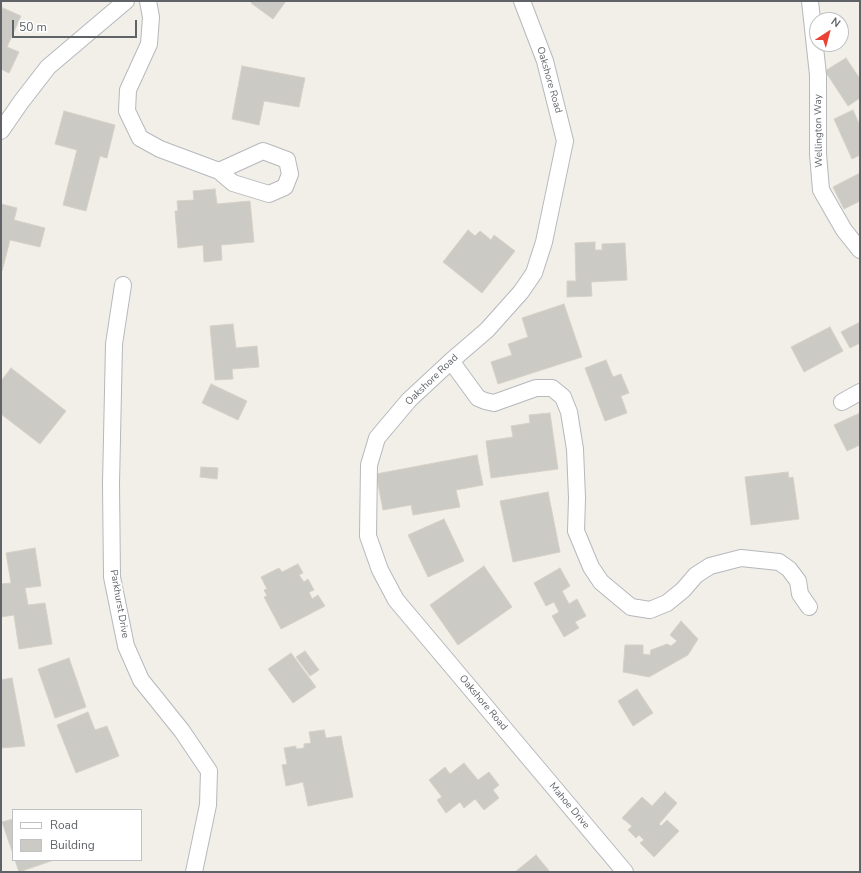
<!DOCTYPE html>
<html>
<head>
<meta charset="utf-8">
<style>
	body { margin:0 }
	#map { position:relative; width:861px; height:873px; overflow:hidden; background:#f1efe8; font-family:"Nunito Sans",sans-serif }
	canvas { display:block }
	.frame { position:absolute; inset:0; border:2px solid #5f6368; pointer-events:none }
	.legend { position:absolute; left:12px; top:809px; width:130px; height:52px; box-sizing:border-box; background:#fff; border:1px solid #bfc1c3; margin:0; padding:5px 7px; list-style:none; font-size:12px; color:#5f6368 }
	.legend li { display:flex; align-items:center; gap:8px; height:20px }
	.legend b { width:20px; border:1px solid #bfc1c3 }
	.north { position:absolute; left:809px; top:12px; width:40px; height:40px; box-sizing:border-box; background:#fff; border:1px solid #bfc1c3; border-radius:50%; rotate:36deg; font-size:11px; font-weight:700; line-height:16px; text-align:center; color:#5f6368 }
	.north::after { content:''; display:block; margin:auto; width:14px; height:18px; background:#ea4335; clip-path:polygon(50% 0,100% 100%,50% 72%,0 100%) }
	.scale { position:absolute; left:12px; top:20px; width:125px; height:18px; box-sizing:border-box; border:2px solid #5f6368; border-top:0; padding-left:5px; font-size:12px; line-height:14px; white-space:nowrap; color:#5f6368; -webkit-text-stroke:3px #fff; paint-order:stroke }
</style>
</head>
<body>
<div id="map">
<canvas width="861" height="873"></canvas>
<div class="frame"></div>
<ul class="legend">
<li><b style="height:5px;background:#fff"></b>Road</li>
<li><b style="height:11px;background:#cccac5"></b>Building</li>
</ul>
<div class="north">N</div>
<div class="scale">50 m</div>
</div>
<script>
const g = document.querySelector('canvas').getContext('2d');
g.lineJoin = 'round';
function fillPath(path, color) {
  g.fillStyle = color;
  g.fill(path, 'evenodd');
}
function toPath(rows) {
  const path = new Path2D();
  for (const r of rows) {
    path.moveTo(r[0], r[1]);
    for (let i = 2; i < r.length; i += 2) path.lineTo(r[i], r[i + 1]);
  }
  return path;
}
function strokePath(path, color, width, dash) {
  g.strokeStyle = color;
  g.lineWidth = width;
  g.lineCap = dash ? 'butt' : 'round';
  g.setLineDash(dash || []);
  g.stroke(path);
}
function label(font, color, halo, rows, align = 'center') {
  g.font = font + ' "Nunito Sans",sans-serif';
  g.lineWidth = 4;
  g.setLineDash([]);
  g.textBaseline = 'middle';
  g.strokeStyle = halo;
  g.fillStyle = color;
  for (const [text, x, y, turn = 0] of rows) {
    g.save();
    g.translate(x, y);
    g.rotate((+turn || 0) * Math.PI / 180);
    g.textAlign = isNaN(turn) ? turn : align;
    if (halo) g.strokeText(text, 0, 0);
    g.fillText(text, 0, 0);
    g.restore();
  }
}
const building = toPath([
	[252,1,286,1,273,19,251,3,252,1],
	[3,8,21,16,7,47,19,52,9,73,1,69,1,13,3,8],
	[846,58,860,79,860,98,848,106,825,71,846,58],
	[242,66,305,78,299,107,264,101,259,125,232,119,242,66],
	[853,110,860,126,860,155,852,159,834,119,853,110],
	[64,111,115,125,107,158,100,156,86,211,63,205,77,150,55,144,64,111],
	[860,173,860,201,844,209,833,187,860,173],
	[215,189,217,204,250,201,254,242,221,245,222,260,204,262,203,245,178,248,175,211,178,211,177,201,194,200,193,191,215,189],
	[1,204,17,208,14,220,45,228,40,247,10,240,2,271,1,204],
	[468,230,475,236,480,231,491,240,494,235,515,251,482,293,443,262,468,230],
	[595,242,595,250,602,250,602,244,625,243,627,280,591,282,592,296,567,297,567,281,576,281,575,243,595,242],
	[564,304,582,357,498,384,491,362,512,355,508,344,528,337,522,318,564,304],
	[860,322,860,343,850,348,841,332,860,322],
	[233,324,236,348,257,346,259,367,232,369,233,379,215,380,210,326,233,324],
	[830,327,843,351,804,372,791,347,830,327],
	[606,360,613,377,621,374,629,393,621,396,627,413,605,421,585,368,606,360],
	[11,368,66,411,40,444,1,414,1,381,11,368],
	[211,384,247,401,238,420,202,403,211,384],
	[550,413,558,469,491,478,486,441,513,437,511,426,530,423,529,415,550,413],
	[860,413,860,445,847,451,834,425,860,413],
	[477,455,483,485,456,490,460,507,413,515,411,505,383,510,376,474,477,455],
	[201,467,218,468,217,479,200,477,201,467],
	[788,472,789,478,793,477,799,519,751,525,745,477,788,472],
	[548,492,560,552,513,562,500,501,548,492],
	[444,519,464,561,428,577,408,535,444,519],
	[35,548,41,586,25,588,28,605,45,603,52,644,19,649,14,615,1,617,1,584,11,583,6,553,35,548],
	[298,564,303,573,299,575,304,582,308,579,314,590,309,592,312,599,318,595,325,606,281,629,264,597,267,596,264,590,267,589,261,577,279,568,282,572,298,564],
	[484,566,512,607,458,645,430,605,484,566],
	[560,568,570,586,562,591,569,604,577,599,586,616,575,622,579,628,564,637,552,616,559,612,554,602,546,606,534,583,560,568],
	[681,621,698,639,688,655,649,677,623,672,625,645,643,645,643,654,650,655,651,650,667,644,671,646,677,641,670,635,681,621],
	[305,651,319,670,310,676,296,657,305,651],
	[291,653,316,687,293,703,268,669,291,653],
	[69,658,86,707,55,718,38,669,69,658],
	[12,678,25,746,1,748,1,680,12,678],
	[637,689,653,713,633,726,618,701,637,689],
	[88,712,95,730,107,726,119,756,76,773,57,725,88,712],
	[324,730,326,738,341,736,353,797,308,806,303,782,286,786,282,765,287,764,284,748,296,746,296,749,304,748,304,744,311,743,309,732,324,730],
	[464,763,478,780,489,772,499,785,493,790,499,798,484,810,475,799,464,808,460,802,446,813,437,800,442,797,429,780,445,767,450,774,464,763],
	[665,792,677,803,659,824,661,826,667,820,679,831,654,857,640,843,644,840,639,835,636,838,628,830,632,826,622,818,642,797,652,806,665,792],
	[13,819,13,854,2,822,13,819],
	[536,855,550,872,515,872,536,855],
	[15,860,54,860,19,872,15,860]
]);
fillPath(building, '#cccac5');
strokePath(building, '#d6d1c6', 1);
const street = toPath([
	[148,1,151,17,149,44,128,90,127,111,140,138,160,149,219,171,263,151,287,160,290,174,285,187,269,194,233,183,219,171],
	[522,1,545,61,565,141,544,242,534,273,521,292,487,330,451,361,409,400,377,438,369,465,368,536,380,570,396,600,625,872],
	[810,1,818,75,818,154,821,190,844,230,860,250],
	[1,131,21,102,48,67,126,1],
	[123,285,114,344,111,484,112,577,126,646,141,680,182,731,209,771,208,805,194,872],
	[451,361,478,398,485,401,494,403,536,388,552,388,563,397,569,412,575,449,577,498,576,531,591,567,601,582,631,607,650,610,667,603,683,590,696,575,710,566,741,558,779,562,789,569,798,581,800,594,809,607],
	[842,402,860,392]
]);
strokePath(street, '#b5b8bc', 18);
strokePath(street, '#fff', 16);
label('10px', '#5f6368', '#fff', [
	["Oakshore Road",549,80,74],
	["Wellington Way",819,131,-91],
	["Oakshore Road",432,380,-44],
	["Parkhurst Drive",119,604,80],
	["Oakshore Road",483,703,50],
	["Mahoe Drive",569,806,50]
]);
</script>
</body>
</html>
